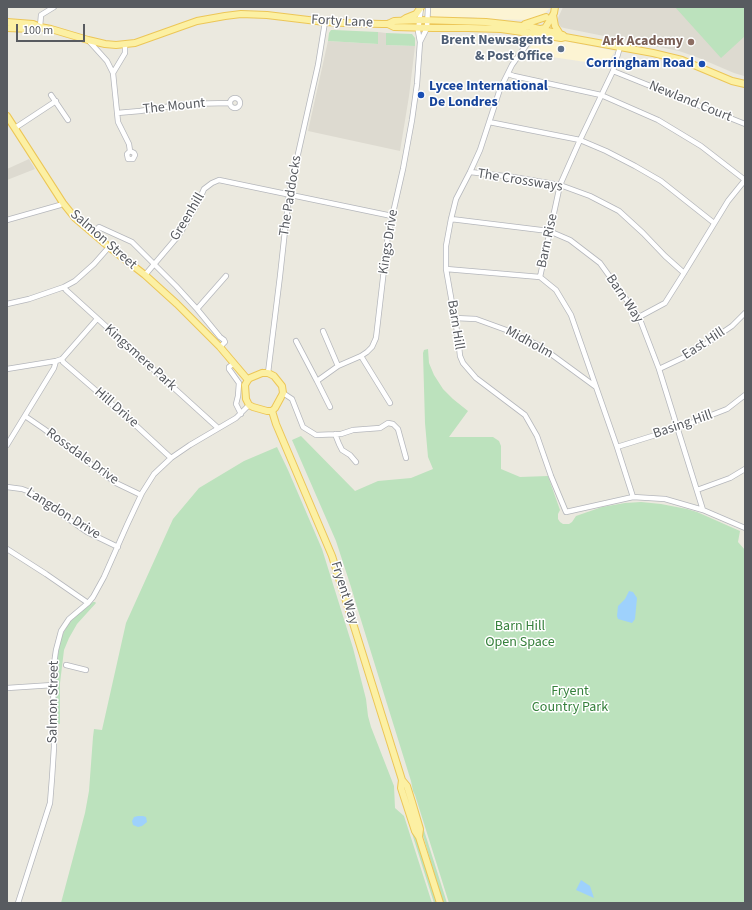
<!DOCTYPE html>
<html>
<head>
<meta charset="utf-8">
<style>
	body { margin:0 }
	#map { position:relative; width:752px; height:910px; overflow:hidden; background:#ebe9df; font-family:"Source Sans 3",sans-serif }
	canvas { display:block }
	.frame { position:absolute; inset:0; border:8px solid #585b60; pointer-events:none }
	.scale { position:absolute; left:16px; top:24px; width:69px; height:18px; box-sizing:border-box; border:2px solid #585b60; border-top:0; padding-left:5px; font-size:12px; line-height:14px; white-space:nowrap; color:#585b60; -webkit-text-stroke:3px #fff; paint-order:stroke }
</style>
</head>
<body>
<div id="map">
<canvas width="752" height="910"></canvas>
<div class="frame"></div>
<div class="scale">100 m</div>
</div>
<script>
const g = document.querySelector('canvas').getContext('2d');
g.lineJoin = 'round';
function fillPath(path, color) {
  g.fillStyle = color;
  g.fill(path, 'evenodd');
}
function toPath(rows) {
  const path = new Path2D();
  for (const r of rows) {
    if (r.length === 3) {
      path.moveTo(r[0] + r[2], r[1]);
      path.arc(r[0], r[1], r[2], 0, 2 * Math.PI);
      continue;
    }
    path.moveTo(r[0], r[1]);
    for (let i = 2; i < r.length; i += 2) path.lineTo(r[i], r[i + 1]);
  }
  return path;
}
function strokePath(path, color, width, dash) {
  g.strokeStyle = color;
  g.lineWidth = width;
  g.lineCap = dash ? 'butt' : 'round';
  g.setLineDash(dash || []);
  g.stroke(path);
}
function label(font, color, halo, rows, align = 'center') {
  g.font = font + ' "Source Sans 3",sans-serif';
  g.lineWidth = 3;
  g.setLineDash([]);
  g.textBaseline = 'middle';
  g.strokeStyle = halo;
  g.fillStyle = color;
  for (const [text, x, y, turn = 0] of rows) {
    g.save();
    g.translate(x, y);
    g.rotate((+turn || 0) * Math.PI / 180);
    g.textAlign = isNaN(turn) ? turn : align;
    if (halo) g.strokeText(text, 0, 0);
    g.fillText(text, 0, 0);
    g.restore();
  }
}
fillPath(toPath([
	[415,7,551,7,547,11,539,18,531,20,485,19,471,17,450,17,436,18,432,17,430,14,414,16],
	[540,36,615,51,606,65,525,53]
]), '#fcf4d3');
fillPath(toPath([
	[563,7,745,7,745,74,744,76,734,73,699,58,679,51,564,28,561,27,558,23,558,18],
	[378,32,386,33,386,45,415,46,409,96,400,151,308,131,328,41,378,44],
	[29,159,35,169,7,180,7,169]
]), '#dddad0');
fillPath(toPath([
	[675,7,745,7,745,36,721,58],
	[331,30,334,30,378,32,378,44,328,41,329,33],
	[386,33,412,34,415,38,415,46,386,45],
	[428,349,429,363,434,375,443,389,453,399,468,411,449,437,493,437,499,441,501,446,501,469,520,477,548,476,560,510,558,514,558,519,560,522,563,524,569,524,572,522,576,516,602,507,625,503,641,502,661,504,687,509,697,512,740,531,738,542,745,550,745,903,449,903,415,795,413,791,411,781,361,620,351,587,336,541,292,440,301,436,355,491,378,481,411,478,433,469,428,457,425,423,423,353,424,350],
	[277,447,288,470,322,549,353,648,366,699,368,716,371,727,394,786,395,808,404,816,432,903,61,903,85,813,89,791,93,737,94,729,102,730,126,623,173,519,199,488,244,461],
	[93,602,95,602,96,603,77,624,69,638,64,650,60,683,60,724,56,724,55,718,55,687,57,659,61,638,67,626,75,616],
	[421,821,435,865,447,903,443,903,419,822],
	[413,826,437,903,434,903,410,827]
]), '#bce2bd');
fillPath(toPath([
	[629,591,633,592,637,598,635,619,632,623,618,619,617,616,618,606,625,599],
	[138,816,143,816,146,817,147,822,142,826,138,827,133,825,132,821,134,817],
	[581,880,590,886,594,898,576,890]
]), '#9ed1fc');
const minor = toPath([
	[421,8,418,31,420,42,427,28,428,7],
	[40,27,41,15,54,7],
	[537,33,530,40,512,65,500,89,480,150,470,172,456,199,451,219,446,246,446,269,458,337,460,356,463,363,476,378,525,415,537,436,551,476,566,512,633,497,665,499,703,510,745,528],
	[88,40,107,61,113,73,118,122,129,144,130,151,134,153,135,155,133,159,128,159,127,154,130,151],
	[613,71,745,124],
	[113,73,125,53,125,45],
	[508,74,514,76,601,95,658,120,701,146,745,180],
	[51,95,68,120],
	[235,103,5],
	[117,113,140,111,184,104,230,103],
	[489,122,580,140,606,151,635,166,661,181,714,223],
	[15,128,56,101],
	[470,172,513,177,560,185,590,196,619,211,643,233,665,256,684,273],
	[451,219,549,231,570,240,600,263,639,317,659,369,703,510],
	[7,220,60,205,63,203],
	[93,233,99,227,132,242,176,286,197,309,220,337,224,340,225,342,220,347],
	[446,269,540,277],
	[145,275,179,235,197,205,204,189,212,183,219,180,392,216],
	[540,277,560,185,580,140,613,71,620,47],
	[540,277,556,290,571,315,617,447,633,497],
	[64,287,66,290,218,428],
	[7,304,29,299,64,287,75,281,94,264,109,247],
	[197,309,226,276],
	[639,317,665,303,684,273,728,201,745,180],
	[455,318,476,319,509,331,540,346,596,387],
	[323,331,338,366],
	[296,341,317,381],
	[361,356,390,403],
	[62,359,63,362,130,420,171,458],
	[233,364,229,367,229,369,239,383,238,396,236,404,241,414],
	[7,369,56,361,62,359,97,319],
	[659,369,691,354,732,326,745,313],
	[268,373,280,276,289,194,318,65,325,22],
	[283,393,292,399,303,427,316,435,341,434,353,430,380,428,388,423,393,424,398,429,406,458],
	[330,407,317,381,338,366,361,356,367,352,372,347,376,338,388,235,403,169,412,120,417,84,420,42],
	[25,416,44,429,116,483,141,495],
	[335,434,339,444,342,450,350,455,356,462],
	[7,445,54,368,56,361],
	[617,447,678,428,727,409,745,395],
	[7,487,22,489,30,492,87,532,118,547],
	[697,490,730,478,745,469],
	[7,549,46,574,88,603],
	[66,665,86,670],
	[7,688,53,685],
	[18,903,50,803,52,778,54,747,53,671,56,650,61,631,69,619,88,603,93,597,104,577,127,525,142,493,154,474,171,458,190,445,236,418,249,405]
]);
const major = toPath([
	[553,15,555,26,560,34],
	[403,20,406,18,416,14,421,7],
	[7,22,33,24,40,27,51,29,88,40,105,44,116,45,135,43,180,27,197,21,225,16,241,14,267,15,325,22,345,23,382,24,388,24,394,21,420,20,486,22,531,27,560,34,563,35,565,37,653,53,682,60,732,81,745,84],
	[388,24,394,27,433,28,468,28,501,29,536,34,561,38,565,37],
	[525,24,546,17],
	[7,28,32,29,40,27],
	[541,29,545,28,547,25,554,13,555,7],
	[7,116,63,203,75,218,109,247,145,275,177,304,220,347,248,380],
	[262,373,268,373,274,376,282,386,283,393,281,397,275,408,272,411,267,411,253,407,249,405,246,399,245,385,248,380,250,378,262,373],
	[272,411,276,424,332,556,402,780,401,788,415,831,419,837,440,903],
	[402,780,407,786,412,802,420,829,419,837]
]);
strokePath(minor, '#b5b7bc', 6);
strokePath(major, '#ecc657', 8);
strokePath(minor, '#fff', 4.5);
strokePath(major, '#fcf0a3', 6);
for (const [x, y, r, color] of [
	[691,42,4,"#8d6e63"],
	[561,49,4,"#5c6f8a"],
	[702,64,4,"#1a4fb4"],
	[421,95,4,"#1a4fb4"]
]) {
  const dot = new Path2D();
  dot.arc(x, y, r, 0, 2 * Math.PI);
  g.fillStyle = color;
  g.fill(dot);
  strokePath(dot, '#fff', 1.5);
}
label('14px', '#585b60', '#fff', [
	["Forty Lane",342,22,3],
	["Newland Court",690,102,22],
	["The Mount",174,107,-6],
	["The Crossways",520,181,9],
	["The Paddocks",291,196,-81],
	["Greenhill",188,217,-59],
	["Salmon Street",103,240,41],
	["Barn Rise",548,241,-78],
	["Kings Drive",389,242,-81],
	["Barn Way",624,299,56],
	["Barn Hill",455,325,81],
	["Midholm",529,343,29],
	["East Hill",704,344,-33],
	["Kingsmere Park",140,358,42],
	["Hill Drive",116,408,41],
	["Basing Hill",683,425,-19],
	["Rossdale Drive",82,457,36],
	["Langdon Drive",63,514,32],
	["Fryent Way",344,593,73],
	["Salmon Street",54,702,-89]
]);
label('bold 14px', '#4e5e75', '#fff', [
	["Brent Newsagents",553,41],
	["& Post Office",553,57]
], 'right');
label('bold 14px', '#785e54', '#fff', [
	["Ark Academy",683,42]
], 'right');
label('bold 14px', '#164399', '#fff', [
	["Corringham Road",694,64],
	["Lycee International",429,87,"left"],
	["De Londres",429,103,"left"]
], 'right');
label('14px', '#36813c', '#fff', [
	["Barn Hill",520,627],
	["Open Space",520,643],
	["Fryent",570,692],
	["Country Park",570,708]
]);
</script>
</body>
</html>
